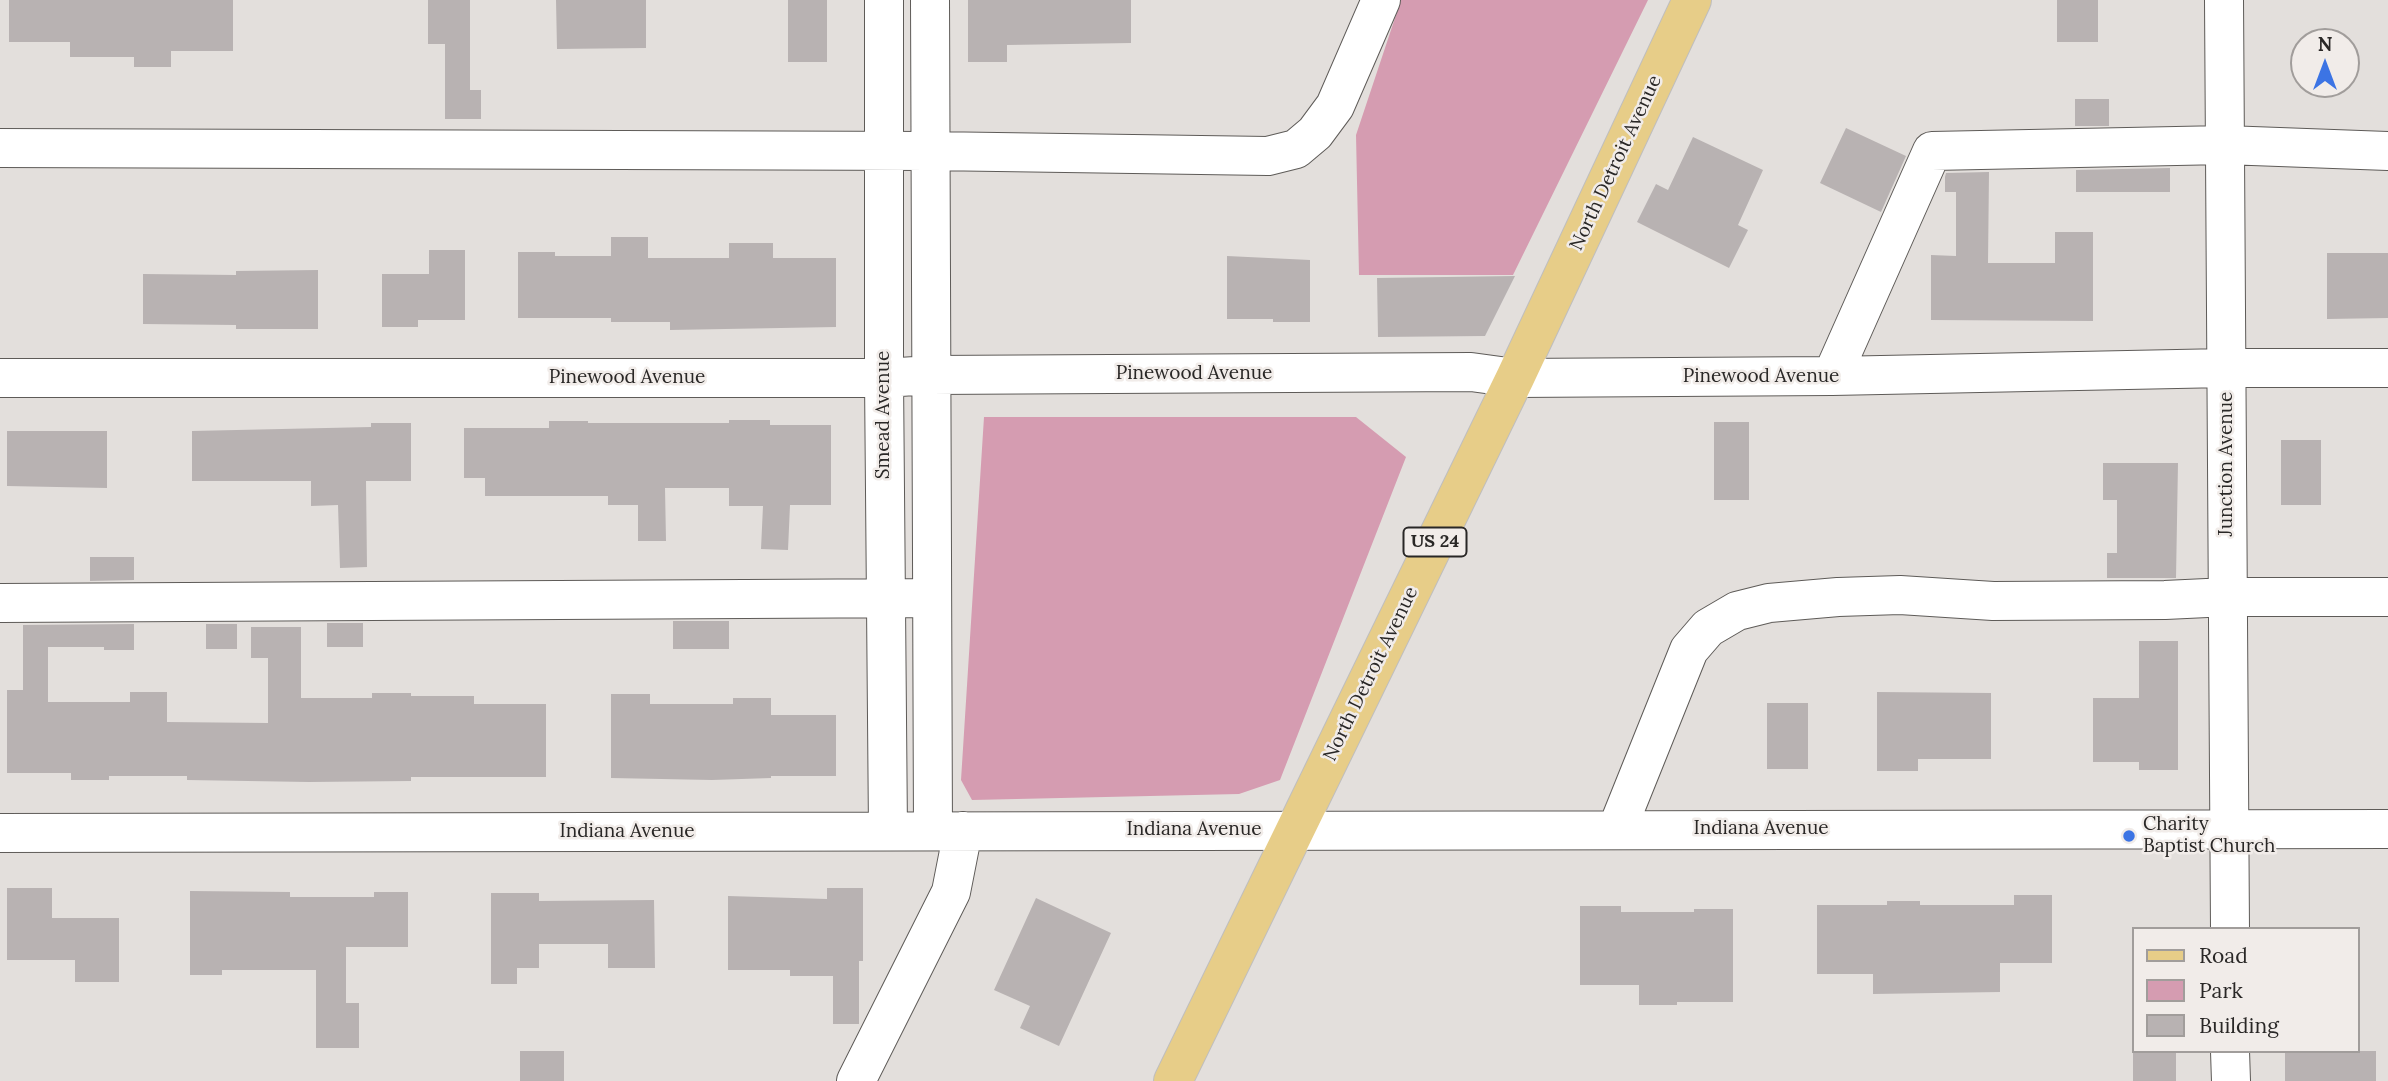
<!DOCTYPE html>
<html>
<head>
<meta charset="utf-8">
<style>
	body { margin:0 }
	#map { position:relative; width:2388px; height:1081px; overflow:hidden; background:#e3dfdc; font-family:Lora,serif }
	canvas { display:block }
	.legend { position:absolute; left:2132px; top:927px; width:228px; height:126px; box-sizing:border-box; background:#f1ece9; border:2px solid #a19d9b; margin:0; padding:9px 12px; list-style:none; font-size:21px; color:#292726 }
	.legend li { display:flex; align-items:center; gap:14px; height:35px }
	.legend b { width:35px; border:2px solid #a19d9b }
	.north { position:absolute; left:2290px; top:28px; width:70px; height:70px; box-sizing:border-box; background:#f1ece9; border:2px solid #a19d9b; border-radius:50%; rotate:0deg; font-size:19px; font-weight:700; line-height:28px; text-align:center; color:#292726 }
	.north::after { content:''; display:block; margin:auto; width:24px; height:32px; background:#3c74e4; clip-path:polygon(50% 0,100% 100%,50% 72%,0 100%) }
</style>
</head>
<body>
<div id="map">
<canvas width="2388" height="1081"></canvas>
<ul class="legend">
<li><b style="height:9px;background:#e7cd88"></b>Road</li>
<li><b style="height:19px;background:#d59cb1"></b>Park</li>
<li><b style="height:19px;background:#b8b2b2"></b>Building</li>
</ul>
<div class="north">N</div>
</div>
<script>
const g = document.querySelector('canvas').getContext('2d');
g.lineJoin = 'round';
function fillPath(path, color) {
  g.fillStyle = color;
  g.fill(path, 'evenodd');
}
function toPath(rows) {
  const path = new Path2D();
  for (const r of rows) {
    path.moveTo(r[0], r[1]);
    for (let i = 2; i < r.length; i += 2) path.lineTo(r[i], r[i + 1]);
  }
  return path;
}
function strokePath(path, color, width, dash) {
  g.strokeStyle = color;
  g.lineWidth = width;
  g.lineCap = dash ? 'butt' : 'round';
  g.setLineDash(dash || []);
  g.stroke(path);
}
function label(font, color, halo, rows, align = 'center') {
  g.font = font + ' Lora,serif';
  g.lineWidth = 5;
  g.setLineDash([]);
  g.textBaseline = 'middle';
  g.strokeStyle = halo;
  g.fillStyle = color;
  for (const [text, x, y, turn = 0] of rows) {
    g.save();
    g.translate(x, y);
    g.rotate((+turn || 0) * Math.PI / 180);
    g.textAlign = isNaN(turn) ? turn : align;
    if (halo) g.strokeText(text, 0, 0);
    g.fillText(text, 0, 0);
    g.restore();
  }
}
fillPath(toPath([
	[1401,0,1648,0,1513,275,1359,275,1356,135],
	[984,417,1356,417,1406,457,1280,780,1239,794,972,800,961,780]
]), '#d59cb1');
fillPath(toPath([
	[9,0,233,0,233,51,171,51,171,67,134,67,134,57,70,57,70,42,9,42],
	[428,0,470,0,470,90,481,90,481,119,445,119,445,44,428,44],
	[556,0,646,0,646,48,557,49],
	[788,0,827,0,827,62,788,62],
	[968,0,1131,0,1131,43,1007,45,1007,62,968,62],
	[2057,0,2098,0,2098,42,2057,42],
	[2075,99,2109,99,2109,126,2075,126],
	[1846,128,1906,156,1881,212,1820,183],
	[1693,137,1763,170,1738,225,1748,230,1729,268,1637,222,1656,184,1668,190],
	[2170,168,2170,192,2076,192,2076,170],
	[1989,172,1988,263,2055,263,2055,232,2093,232,2093,321,1931,320,1931,255,1956,256,1956,192,1945,192,1945,177,1946,173],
	[611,237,648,237,648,258,729,258,729,243,773,243,773,258,836,258,836,327,670,330,670,322,611,322,611,318,518,318,518,252,555,252,555,256,611,256],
	[429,250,465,250,465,320,418,320,418,327,382,327,382,274,429,274],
	[2327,253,2388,253,2388,318,2327,319],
	[1227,256,1310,260,1310,322,1273,322,1273,319,1227,319],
	[318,270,318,329,236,329,236,325,143,324,143,274,236,275,236,271],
	[1515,276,1485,336,1378,337,1377,278],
	[729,420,770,420,770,425,831,425,831,505,790,505,788,550,761,549,763,506,729,506,729,488,665,488,666,541,638,541,638,505,608,505,608,496,485,496,485,478,464,478,464,428,549,428,549,421,588,421,588,423,729,423],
	[1714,422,1749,422,1749,500,1714,500],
	[371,423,411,423,411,481,366,481,367,567,340,568,338,505,311,506,311,481,192,481,192,431,371,427],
	[7,431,107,431,107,488,7,486],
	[2281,440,2321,440,2321,505,2281,505],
	[2103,463,2178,463,2176,578,2107,578,2107,553,2117,553,2117,500,2103,500],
	[90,557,134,557,134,580,90,581],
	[673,621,729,621,729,649,673,649],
	[327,623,363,623,363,647,327,647],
	[134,624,134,650,104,650,104,647,48,647,48,702,130,702,130,692,167,692,167,722,268,723,268,658,251,658,251,627,301,627,301,698,372,698,372,693,411,693,411,696,474,696,474,704,546,704,546,777,411,777,411,781,309,782,187,780,187,776,109,776,109,780,71,780,71,773,7,773,7,690,23,690,23,625],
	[206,624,237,624,237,649,206,649],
	[2139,641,2178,641,2178,770,2139,770,2139,762,2093,762,2093,698,2139,698],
	[1877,692,1991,693,1991,759,1918,759,1918,771,1877,771],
	[611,694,650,694,650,704,733,704,733,698,771,698,771,715,836,715,836,776,771,776,771,778,712,780,611,778],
	[1767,703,1808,703,1808,769,1767,769],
	[7,888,52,888,52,918,119,918,119,982,75,982,75,960,7,960],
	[827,888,863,888,863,961,859,961,859,1024,833,1024,833,976,790,976,790,970,728,970,728,896,827,899],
	[190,891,290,892,290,897,374,897,374,892,408,892,408,947,346,947,346,1003,359,1003,359,1048,316,1048,316,970,222,970,222,975,190,975],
	[491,893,539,893,539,901,654,900,655,968,608,968,608,944,539,944,539,968,517,968,517,984,491,984],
	[2014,895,2052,895,2052,963,2000,963,2000,992,1873,994,1873,974,1817,974,1817,905,1887,905,1887,901,1920,901,1920,905,2014,905],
	[1036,898,1111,933,1059,1046,1020,1028,1030,1006,994,990],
	[1580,906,1621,906,1621,912,1694,912,1694,909,1733,909,1733,1002,1677,1002,1677,1005,1639,1005,1639,985,1580,985],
	[520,1051,564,1051,564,1081,520,1081],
	[2133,1051,2176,1051,2176,1081,2133,1081],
	[2285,1051,2376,1051,2376,1081,2285,1081]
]), '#b8b2b2');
const minor = toPath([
	[884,0,884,378,888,831],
	[930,0,933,831],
	[2224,0,2230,929],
	[0,148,930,151,1268,156,1296,149,1315,133,1335,106,1381,0],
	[1832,376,1932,151,2225,145,2388,151],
	[0,378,884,378,931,375,1471,372,1515,378,1832,376,2226,368,2388,368],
	[0,603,931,598],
	[1617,829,1689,650,1708,628,1737,611,1769,603,1838,597,1900,595,1993,601,2165,600,2228,597,2388,597],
	[0,833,2388,829],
	[2230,1051,2231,1081],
	[856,1081,951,892,963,831]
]);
const major = toPath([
	[1173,1081,1515,378,1692,0]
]);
strokePath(minor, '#5e5b58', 40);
strokePath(major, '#bfbebe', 40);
strokePath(minor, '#fff', 38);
strokePath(major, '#e7cd88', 38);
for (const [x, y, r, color] of [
	[2129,836,7,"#3c74e4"]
]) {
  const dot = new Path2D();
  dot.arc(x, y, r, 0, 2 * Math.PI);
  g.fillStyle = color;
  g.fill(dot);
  strokePath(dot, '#f1ece9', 2.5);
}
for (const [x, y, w] of [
	[1435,542,63]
]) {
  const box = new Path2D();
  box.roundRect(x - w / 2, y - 14.5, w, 29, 5);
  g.fillStyle = '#f1ece9';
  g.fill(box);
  strokePath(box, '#292726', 2);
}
label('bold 18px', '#292726', null, [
	["US 24",1435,542]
]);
label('19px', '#292726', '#f1ece9', [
	["North Detroit Avenue",1616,163,-65],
	["Pinewood Avenue",1194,374],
	["Pinewood Avenue",1761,377],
	["Pinewood Avenue",627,378],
	["Smead Avenue",884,415,-90],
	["Junction Avenue",2227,464,-90],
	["North Detroit Avenue",1371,674,-64],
	["Indiana Avenue",1761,829],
	["Indiana Avenue",1194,830],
	["Indiana Avenue",627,832]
]);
label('19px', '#292726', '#f1ece9', [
	["Charity",2143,825],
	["Baptist Church",2143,847]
], 'left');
</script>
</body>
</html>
